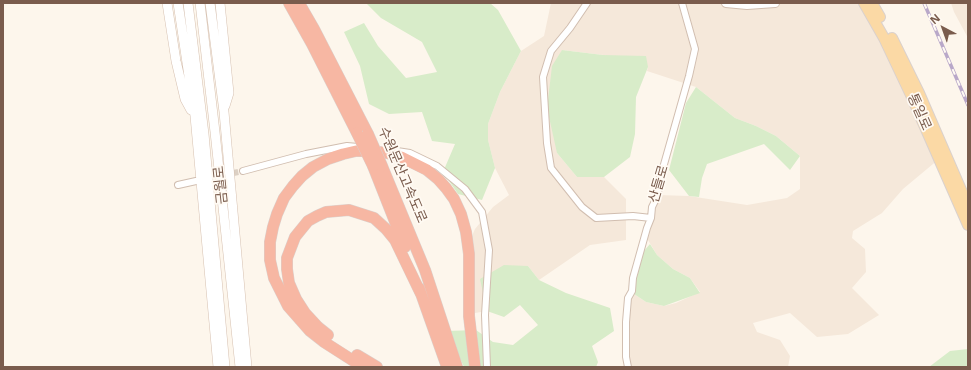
<!DOCTYPE html>
<html>
<head>
<meta charset="utf-8">
<style>
	body { margin:0 }
	#map { position:relative; width:971px; height:370px; overflow:hidden; background:#fdf6ec; font-family:"Open Sans",sans-serif }
	canvas { display:block }
	.frame { position:absolute; inset:0; border:4px solid #7a5c4d; pointer-events:none }
	.north { position:absolute; left:923px; top:8px; width:40px; height:40px; -webkit-text-stroke:3px #fffaf3; paint-order:stroke; rotate:319deg; font-size:11px; font-weight:700; line-height:16px; text-align:center; color:#7a5c4d }
	.north::after { content:''; display:block; margin:auto; width:14px; height:18px; background:#7a5c4d; clip-path:polygon(50% 0,100% 100%,50% 72%,0 100%) }
</style>
</head>
<body>
<div id="map">
<canvas width="971" height="370"></canvas>
<div class="frame"></div>
<div class="north">N</div>
</div>
<script>
const g = document.querySelector('canvas').getContext('2d');
g.lineJoin = 'round';
function fillPath(path, color) {
  g.fillStyle = color;
  g.fill(path, 'evenodd');
}
function toPath(rows) {
  const path = new Path2D();
  for (const r of rows) {
    path.moveTo(r[0], r[1]);
    for (let i = 2; i < r.length; i += 2) path.lineTo(r[i], r[i + 1]);
  }
  return path;
}
function strokePath(path, color, width, dash) {
  g.strokeStyle = color;
  g.lineWidth = width;
  g.lineCap = dash ? 'butt' : 'round';
  g.setLineDash(dash || []);
  g.stroke(path);
}
function label(font, color, halo, rows, align = 'center') {
  g.font = font + ' "Open Sans","Noto Sans KR",sans-serif';
  g.lineWidth = 3.5;
  g.setLineDash([]);
  g.textBaseline = 'middle';
  g.strokeStyle = halo;
  g.fillStyle = color;
  for (const [text, x, y, turn = 0] of rows) {
    g.save();
    g.translate(x, y);
    g.rotate((+turn || 0) * Math.PI / 180);
    g.textAlign = isNaN(turn) ? turn : align;
    if (halo) g.strokeText(text, 0, 0);
    g.fillText(text, 0, 0);
    g.restore();
  }
}
fillPath(toPath([
	[551,3,864,3,939,159,903,189,882,213,853,231,852,238,865,249,866,272,852,288,879,315,848,334,817,337,790,313,753,323,757,332,780,340,790,356,788,367,620,367,628,364,628,298,634,294,646,302,664,306,676,303,700,292,690,278,673,269,657,255,645,235,658,195,689,196,747,205,787,198,800,189,800,156,776,136,756,126,735,118,696,87,647,71,648,67,603,55,562,50,557,153,577,177,604,177,626,199,626,240,590,245,539,280,528,266,487,311,475,313,472,236,475,229,493,207,509,195,495,168,488,140,488,124,500,92,521,51,544,36],
	[951,3,968,3,968,38,954,12]
]), '#f5e8da');
fillPath(toPath([
	[366,3,490,3,498,10,521,51,500,92,488,124,488,140,495,168,482,200,458,194,443,172,455,144,432,141,422,112,389,114,369,104,360,66,344,32,364,23,378,46,406,78,437,72,422,42,381,18],
	[562,50,603,55,646,56,648,67,636,97,635,134,630,157,604,177,577,177,557,153,547,108,552,66],
	[696,87,735,118,756,126,776,136,800,156,790,170,764,144,707,164,702,178,699,197,689,196,669,170,686,103],
	[650,244,657,255,673,269,690,278,700,293,664,306,646,302,634,294,634,273,643,252],
	[504,265,528,266,539,280,566,293,610,308,614,331,592,346,598,362,596,367,464,367,447,331,476,330,493,342,513,345,538,325,520,305,504,317,487,311,480,279],
	[968,349,968,367,929,367,950,351]
]), '#d8ecc9');
strokePath(toPath([
	[206,179,243,171]
]), '#dcd0c4', 6, [6, 3]);
const minor = toPath([
	[587,3,570,28,551,51,543,77,547,143,551,168,582,207,596,218,633,216,651,218],
	[397,151,410,153,437,166,465,189,482,212,489,250,485,315,487,367],
	[243,171,306,154,347,146,358,147],
	[178,185,196,181],
	[628,367,626,357,626,322,628,298,632,291,633,278,647,228,651,218,652,207,658,195,659,182,689,76,695,49,682,3]
]);
const tertiary = toPath([
	[726,3,747,5,775,3]
]);
const secondary = toPath([
	[167,3,176,61,185,99,191,110],
	[178,3,195,116,218,367],
	[188,3,204,134,225,367],
	[200,3,215,132,240,367],
	[210,3,224,112,247,367],
	[220,3,229,93,225,106]
]);
const primary = toPath([
	[864,3,884,38,911,95,968,225],
	[872,3,880,17],
	[892,38,919,93,968,206]
]);
const motorway = toPath([
	[289,3,312,44,357,133],
	[299,3,314,29,368,134],
	[373,166,405,247],
	[382,166,425,270,457,367],
	[419,288,447,367],
	[328,335,318,327,305,313,296,299,289,283,287,269,287,258,295,237,308,221,317,216,326,212,349,210,374,218,386,229,395,240,421,294],
	[357,355,377,367],
	[363,367,324,342,310,331,288,306,274,278,270,260,270,242,273,227,277,214,284,198,293,186,302,176,313,167,328,159,343,154,356,151,370,151,387,153,401,157,427,170,438,179,446,188,454,199,461,214,466,232,469,254,469,316,475,367]
]);
strokePath(minor, '#d1beb0', 8);
strokePath(tertiary, '#d1beb0', 10);
strokePath(secondary, '#d6c0b0', 10);
strokePath(primary, '#dad1cd', 12);
strokePath(motorway, '#dad1cd', 12);
strokePath(minor, '#fff', 6);
strokePath(tertiary, '#fff', 8);
strokePath(secondary, '#fff', 9);
strokePath(primary, '#fbd9a5', 10);
strokePath(motorway, '#f7b7a3', 11);
const rail = toPath([
	[924,3,968,105]
]);
strokePath(rail, '#b9a8c9', 3.5);
strokePath(rail, '#fffaf3', 2, [6]);
const motorwayBridge = toPath([
	[357,133,373,166],
	[368,134,382,166]
]);
strokePath(motorwayBridge, '#dad1cd', 12, []);
strokePath(motorwayBridge, '#f7b7a3', 11);
label('14px', '#7a5c4d', '#fffaf3', [
	["통일로",919,112,66],
	["수원문산고속도로",402,175,67],
	["산들로",659,184,-74],
	["금월로",221,185,-96]
]);
</script>
</body>
</html>
